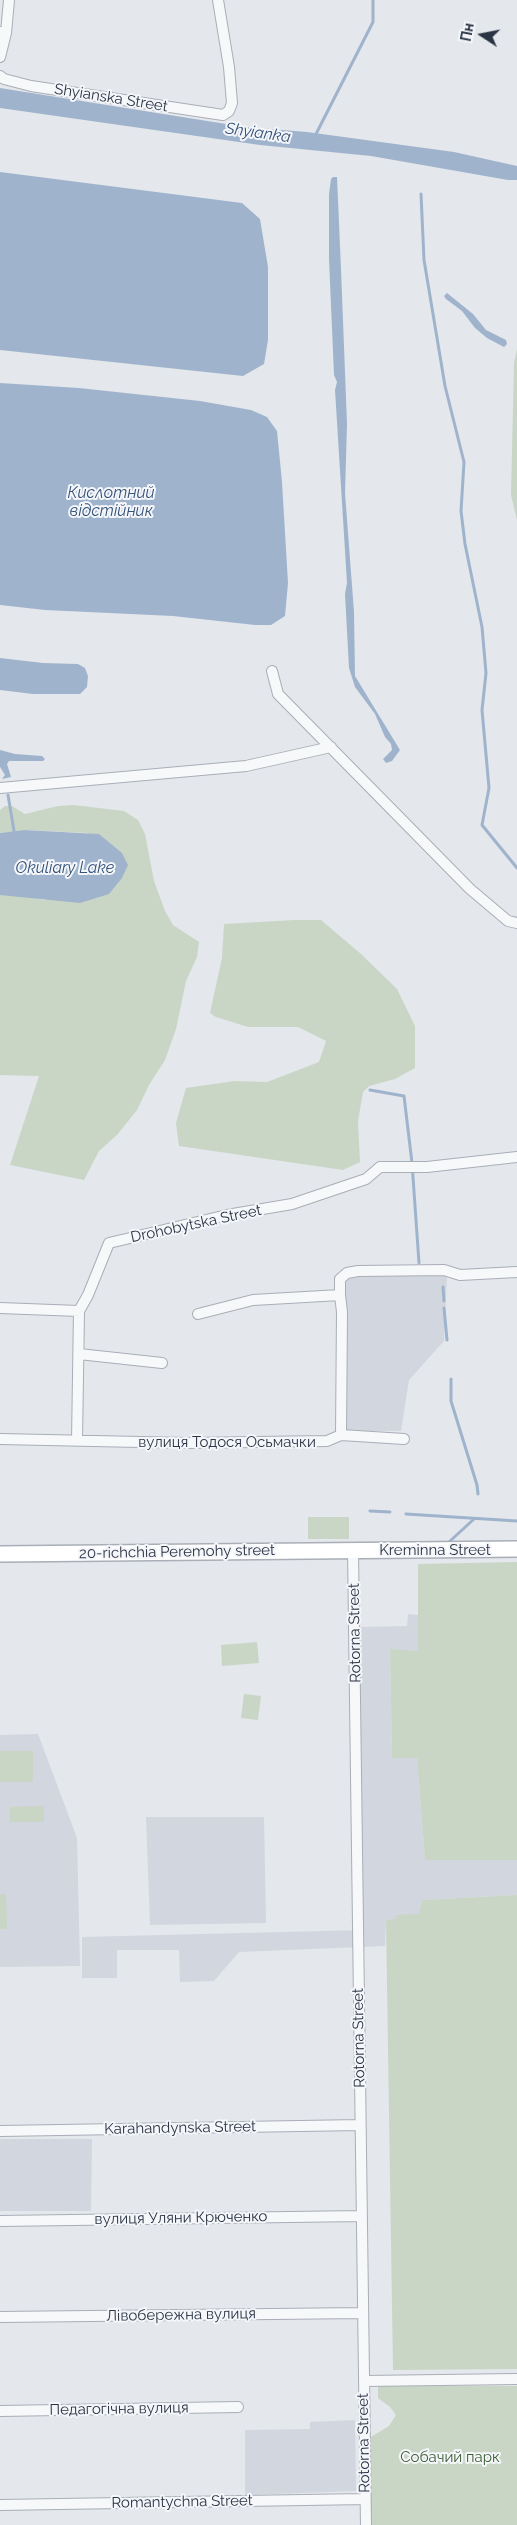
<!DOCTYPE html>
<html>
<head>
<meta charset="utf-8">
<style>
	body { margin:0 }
	#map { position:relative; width:517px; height:2525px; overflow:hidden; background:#e4e7ec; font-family:Raleway,sans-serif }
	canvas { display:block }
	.north { position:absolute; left:457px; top:10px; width:50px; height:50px; -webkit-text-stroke:4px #f4f6f9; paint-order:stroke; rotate:281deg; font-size:14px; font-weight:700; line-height:20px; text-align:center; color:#2b3445 }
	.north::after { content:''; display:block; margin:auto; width:18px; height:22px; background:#2b3445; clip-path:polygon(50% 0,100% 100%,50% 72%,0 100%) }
</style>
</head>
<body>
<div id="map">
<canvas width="517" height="2525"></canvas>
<div class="north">Пн</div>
</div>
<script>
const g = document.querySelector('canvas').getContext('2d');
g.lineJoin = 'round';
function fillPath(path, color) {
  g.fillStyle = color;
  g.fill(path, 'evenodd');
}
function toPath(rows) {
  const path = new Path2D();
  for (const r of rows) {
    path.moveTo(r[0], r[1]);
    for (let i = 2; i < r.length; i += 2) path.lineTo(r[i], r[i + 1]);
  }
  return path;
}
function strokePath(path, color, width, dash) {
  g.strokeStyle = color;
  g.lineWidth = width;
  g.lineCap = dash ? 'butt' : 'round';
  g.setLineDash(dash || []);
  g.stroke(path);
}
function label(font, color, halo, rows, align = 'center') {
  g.font = font + ' Raleway,sans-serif';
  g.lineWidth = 4;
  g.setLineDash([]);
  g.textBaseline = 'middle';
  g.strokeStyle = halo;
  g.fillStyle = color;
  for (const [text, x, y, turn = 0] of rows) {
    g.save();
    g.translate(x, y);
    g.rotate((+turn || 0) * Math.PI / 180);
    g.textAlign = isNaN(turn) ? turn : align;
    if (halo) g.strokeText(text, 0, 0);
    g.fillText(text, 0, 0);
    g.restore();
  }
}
fillPath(toPath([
	[447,1275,444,1341,409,1380,401,1431,345,1431,345,1277],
	[408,1614,418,1615,418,1651,390,1650,392,1758,417,1758,425,1859,517,1860,517,1895,422,1900,419,1915,397,1915,397,1920,386,1920,385,1946,239,1952,214,1981,180,1982,179,1950,117,1950,117,1978,82,1978,82,1937,362,1930,359,1627,407,1626],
	[38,1734,77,1838,80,1966,0,1967,0,1735],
	[146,1817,264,1817,266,1923,150,1925],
	[0,2139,92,2139,91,2211,0,2211],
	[355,2420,356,2491,245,2495,245,2430,310,2429,310,2422]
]), '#d2d6de');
fillPath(toPath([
	[517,349,517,520,511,495,514,363],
	[74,805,124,811,138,820,145,834,154,881,165,911,173,925,199,942,197,957,186,981,176,1029,165,1060,149,1085,137,1110,117,1135,99,1151,84,1180,10,1165,39,1076,0,1075,0,895,13,895,45,900,89,833,24,830,0,833,0,810,5,806,12,806,25,814,58,806],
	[294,920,321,920,361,954,397,989,415,1026,415,1068,395,1079,369,1086,363,1092,358,1121,360,1162,343,1170,179,1146,176,1123,186,1088,235,1081,267,1082,319,1062,326,1041,298,1027,248,1027,216,1017,210,1013,222,958,224,924],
	[308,1517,349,1517,349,1539,308,1539],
	[517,1562,517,1860,425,1860,417,1758,392,1758,390,1649,418,1651,418,1564],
	[257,1642,259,1663,222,1666,221,1645],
	[244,1694,261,1696,258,1720,241,1718],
	[0,1751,33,1751,33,1782,0,1782],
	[44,1806,44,1822,10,1822,10,1807],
	[0,1894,6,1894,7,1929,0,1929],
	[517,1895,517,2369,393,2370,386,1920,396,1919,397,1915,419,1914,422,1900],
	[378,2386,517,2386,517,2525,370,2525,369,2438,389,2426,396,2415,390,2407,378,2398]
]), '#c9d6c5');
fillPath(toPath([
	[0,88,245,127,307,132,454,152,517,166,517,180,508,180,371,156,260,145,0,108],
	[0,172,242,203,260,219,268,267,268,340,264,364,243,376,0,350],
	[333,177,337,177,341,269,347,424,345,493,354,612,355,676,400,750,392,761,386,763,383,759,392,750,391,744,385,737,375,714,355,687,349,668,345,594,347,583,335,390,337,382,334,375,329,259,329,194,331,179],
	[447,293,473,314,486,330,506,340,507,344,504,347,487,338,475,328,462,311,446,299,444,296],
	[0,383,79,388,200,401,251,410,267,417,277,431,282,482,288,583,285,616,271,625,255,625,173,616,45,610,0,605],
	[0,658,43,663,78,664,85,668,88,676,87,687,80,694,33,694,0,690],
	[0,750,15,754,42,756,45,759,43,761,9,761,7,764,11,777,2,779,5,775,0,767],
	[24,830,99,834,122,853,128,865,122,878,109,894,80,903,0,895,0,833]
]), '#9fb4cc');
strokePath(toPath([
	[315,136,373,22,373,0],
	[421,194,424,260,445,386,464,462,461,511,465,544,482,627,486,673,482,710,489,788,482,825,517,868],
	[8,795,14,831],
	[370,1090,404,1096,412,1163,419,1263],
	[443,1287,444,1301],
	[444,1308,447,1340],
	[451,1379,451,1401,477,1485,478,1494],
	[370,1511,390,1512],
	[406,1514,517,1521],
	[449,1542,474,1519]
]), '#9fb4cc', 3);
const street = toPath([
	[0,32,6,33,0,57],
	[6,33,9,0],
	[0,76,4,79,31,86,223,115,229,111,232,103,229,67,218,0],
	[272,671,278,694,470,889,508,921,517,923],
	[0,788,246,766,331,747],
	[0,1308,79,1311,88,1295,109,1243,227,1215,292,1204,366,1179,380,1167,427,1167,517,1157],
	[198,1314,253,1300,340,1295,340,1279,347,1273,358,1271,444,1270,460,1275,517,1272],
	[79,1354,162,1363],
	[341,1435,404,1439],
	[0,1439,187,1443,327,1441,341,1435,342,1312,340,1295],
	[77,1441,79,1311],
	[353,1550,366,2525],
	[0,2131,360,2125],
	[0,2221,362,2216],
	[0,2317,362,2313],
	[364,2381,517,2379],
	[0,2411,238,2407],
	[0,2505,365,2499]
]);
const secondary = toPath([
	[0,1554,517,1549]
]);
strokePath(street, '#a9aeb7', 12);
strokePath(secondary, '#a9aeb7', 18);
strokePath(street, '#f7f8fa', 10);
strokePath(secondary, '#fff', 15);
label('15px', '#2b3445', '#f4f6f9', [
	["Shyianska Street",111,98,9],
	["Drohobytska Street",196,1224,-12],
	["вулиця Тодося Осьмачки",227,1442],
	["Kreminna Street",435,1550],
	["20-richchia Peremohy street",177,1552,-1],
	["Rotorna Street",355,1633,-91],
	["Rotorna Street",359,2038,-91],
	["Karahandynska Street",180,2128,-1],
	["вулиця Уляни Крюченко",181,2218,-1],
	["Лівобережна вулиця",181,2315,-1],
	["Педагогічна вулиця",119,2409,-1],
	["Rotorna Street",364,2443,-91],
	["Romantychna Street",182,2502,-1]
]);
label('15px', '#3f6138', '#f4f6f9', [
	["Собачий парк",450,2457]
]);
label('italic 16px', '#34527a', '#f4f6f9', [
	["Shyianka",258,133,8],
	["Кислотний",111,493],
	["відстійник",111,511],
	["Okuliary Lake",65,868]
]);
</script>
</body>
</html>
